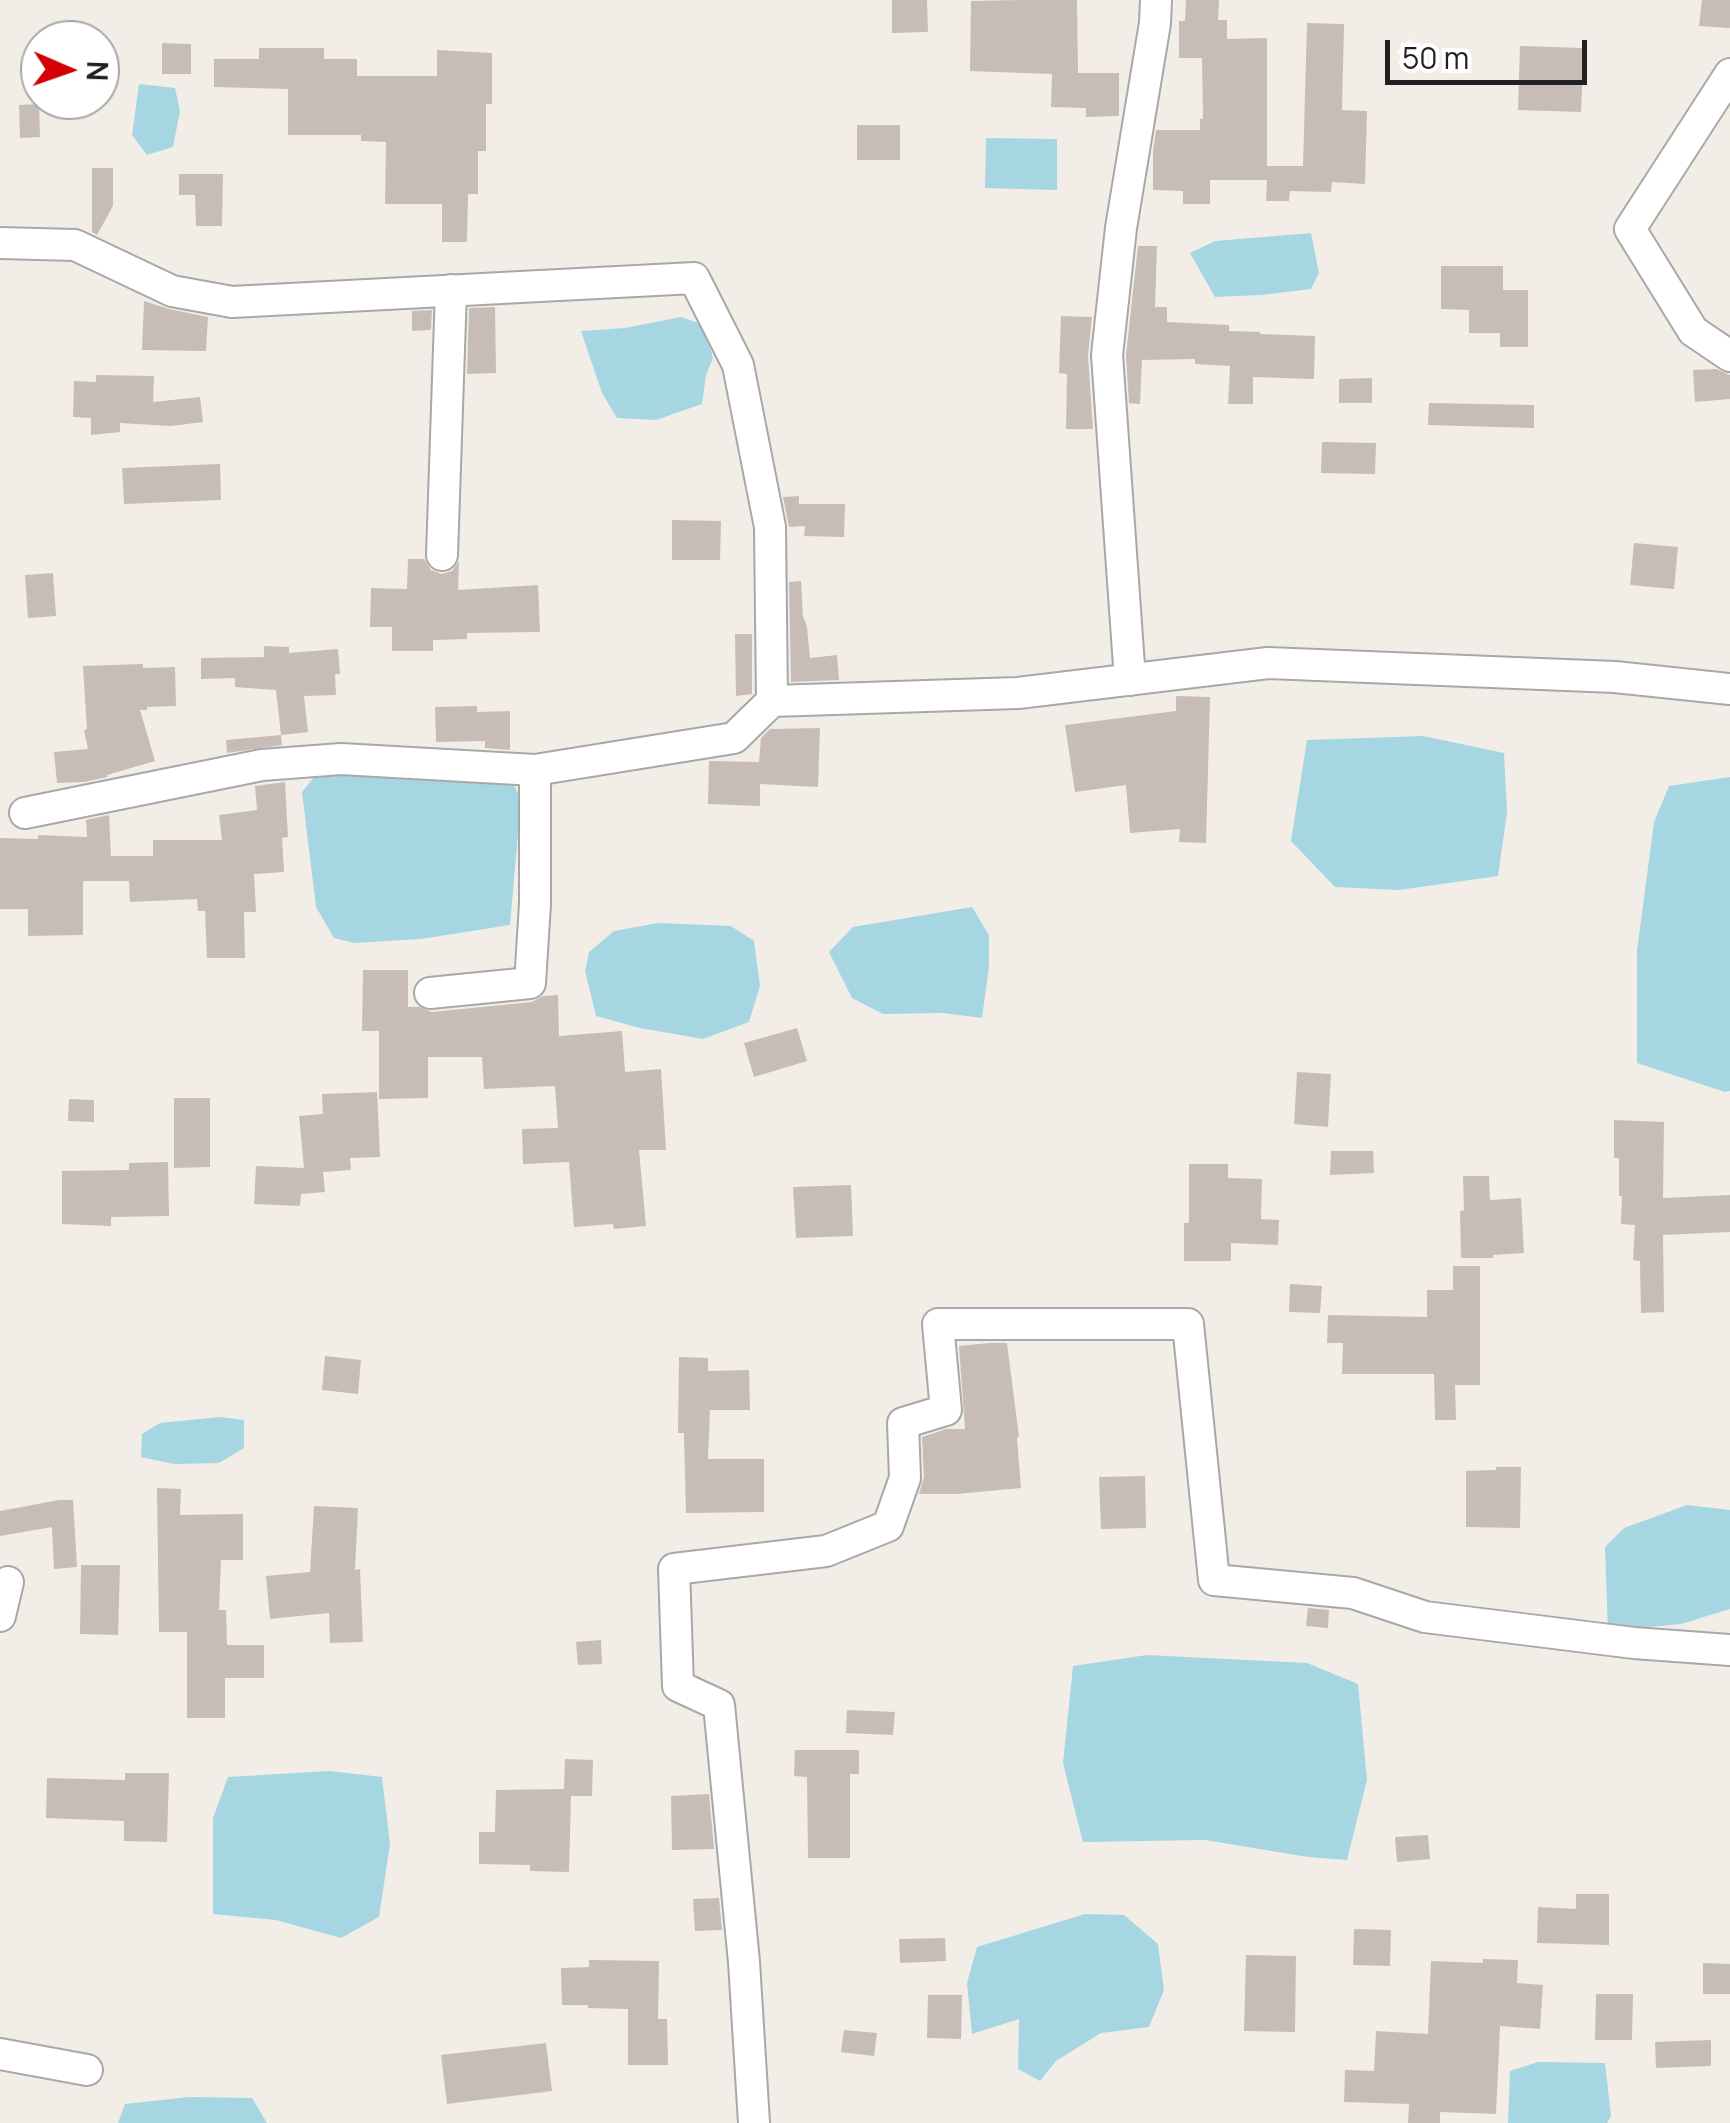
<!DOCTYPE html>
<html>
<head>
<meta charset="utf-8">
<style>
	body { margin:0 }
	#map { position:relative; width:1730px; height:2123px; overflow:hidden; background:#f2eee7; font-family:Manrope,sans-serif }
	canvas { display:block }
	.north { position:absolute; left:20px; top:20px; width:100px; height:100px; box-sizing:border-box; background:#fff; border:2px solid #a6a6a6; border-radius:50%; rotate:92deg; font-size:28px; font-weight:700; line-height:40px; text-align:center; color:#212121 }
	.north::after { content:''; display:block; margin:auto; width:35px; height:45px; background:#d20005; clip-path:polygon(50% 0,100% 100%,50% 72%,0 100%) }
	.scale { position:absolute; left:1385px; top:40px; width:202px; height:45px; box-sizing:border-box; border:5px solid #212121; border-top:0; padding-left:12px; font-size:30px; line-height:35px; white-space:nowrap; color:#212121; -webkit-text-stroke:8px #fff; paint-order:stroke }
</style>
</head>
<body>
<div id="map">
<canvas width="1730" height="2123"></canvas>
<div class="north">N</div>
<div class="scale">50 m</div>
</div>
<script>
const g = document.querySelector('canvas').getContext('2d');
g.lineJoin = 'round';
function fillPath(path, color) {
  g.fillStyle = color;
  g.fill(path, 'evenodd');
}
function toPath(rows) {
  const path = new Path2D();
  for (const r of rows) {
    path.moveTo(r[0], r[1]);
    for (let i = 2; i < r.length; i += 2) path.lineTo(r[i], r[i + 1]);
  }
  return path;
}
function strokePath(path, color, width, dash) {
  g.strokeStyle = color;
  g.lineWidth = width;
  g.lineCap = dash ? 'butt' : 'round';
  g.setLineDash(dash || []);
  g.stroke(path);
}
fillPath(toPath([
	[139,84,175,88,180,111,173,147,147,155,132,135],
	[986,138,1057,139,1057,190,985,188],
	[1311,233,1319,273,1311,289,1261,295,1215,297,1190,253,1215,241],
	[681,317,704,325,713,358,706,375,702,404,656,420,617,418,602,393,581,331,625,328],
	[1423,736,1504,753,1507,813,1498,876,1399,890,1335,887,1291,841,1307,740],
	[485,770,511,779,521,800,510,925,421,939,354,943,334,938,316,907,302,792,314,777],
	[1730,777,1730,1091,1725,1092,1637,1063,1637,951,1654,822,1669,786],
	[972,907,989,935,989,966,982,1018,943,1013,883,1014,852,998,829,952,853,927],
	[658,923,731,926,754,941,760,986,749,1022,703,1039,640,1028,596,1016,585,971,589,952,614,931],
	[220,1417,244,1420,244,1448,219,1463,174,1464,141,1457,142,1434,160,1423],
	[1687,1505,1730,1510,1730,1609,1681,1624,1608,1631,1605,1547,1624,1528],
	[1147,1655,1307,1663,1358,1684,1367,1780,1347,1860,1308,1857,1205,1840,1083,1842,1063,1763,1073,1666],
	[329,1771,382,1777,390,1844,379,1917,341,1938,276,1920,213,1914,213,1818,228,1777],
	[1085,1914,1124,1915,1158,1944,1164,1990,1149,2027,1101,2033,1056,2061,1040,2081,1018,2069,1019,2019,972,2034,967,1983,977,1947],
	[1538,2062,1605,2063,1611,2116,1607,2123,1508,2123,1510,2071],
	[189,2097,252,2098,267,2123,118,2123,125,2104]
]), '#a5d6e2');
fillPath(toPath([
	[892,0,927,0,928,32,892,33],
	[1020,0,1077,0,1078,73,1119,73,1119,116,1086,117,1086,108,1051,107,1052,74,970,71,971,1],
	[1186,0,1219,0,1218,20,1227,20,1227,39,1267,38,1267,166,1303,166,1307,23,1344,24,1342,110,1367,111,1365,184,1332,182,1331,192,1290,191,1289,201,1266,201,1267,180,1210,180,1210,204,1183,204,1183,191,1153,190,1153,152,1156,130,1200,130,1200,119,1203,119,1202,58,1179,58,1179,21,1185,21],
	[1702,0,1730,0,1730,28,1699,26],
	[162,43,191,44,191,74,162,74],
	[1520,46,1584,48,1581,112,1518,110],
	[259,48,324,48,324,59,357,59,357,76,437,76,437,50,492,53,492,104,486,104,486,151,478,151,478,194,468,194,467,242,442,242,442,204,385,204,386,142,361,141,361,135,288,135,288,89,214,87,214,59,259,59],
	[39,104,40,137,20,138,19,105],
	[857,125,900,125,900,160,857,160],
	[92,168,113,168,113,206,97,235,92,232],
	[179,174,223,174,222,226,196,226,195,195,179,195],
	[1138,246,1157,246,1155,307,1167,307,1167,322,1229,325,1229,331,1260,332,1260,334,1315,336,1314,379,1253,377,1253,404,1228,404,1230,366,1195,364,1195,359,1142,360,1140,404,1129,403,1126,355],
	[1441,266,1503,266,1503,290,1528,290,1528,347,1500,347,1500,333,1469,333,1469,310,1441,309],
	[144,301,169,309,208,317,206,351,142,350],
	[495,307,496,373,467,374,469,308],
	[432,310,431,330,412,331,412,311],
	[1061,316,1092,317,1088,356,1093,429,1066,429,1067,374,1059,373],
	[1716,369,1730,375,1730,399,1695,402,1693,370],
	[96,375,154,376,153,402,200,397,203,422,171,426,120,423,120,432,91,435,91,418,73,417,74,381,96,382],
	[1372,378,1372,403,1339,403,1339,379],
	[1429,403,1534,405,1534,428,1428,425],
	[1322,442,1376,443,1375,474,1321,473],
	[220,464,221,500,124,504,122,468],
	[799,496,799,504,845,504,844,537,804,536,805,526,789,527,783,497],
	[672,520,721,521,720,560,672,560],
	[1634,543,1678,547,1674,589,1630,585],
	[408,559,424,559,431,570,442,574,452,571,459,561,458,590,538,585,540,632,467,633,467,639,433,640,433,651,392,651,392,627,370,627,371,588,407,589],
	[53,573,56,616,28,618,25,575],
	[801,581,803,616,807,627,810,658,837,655,839,680,791,682,789,582],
	[735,634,752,634,752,694,736,696],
	[264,646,289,647,289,653,338,649,340,674,335,674,336,695,304,696,308,732,281,735,282,745,227,753,226,740,281,735,276,690,235,687,235,678,201,679,201,658,264,657],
	[143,664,143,668,175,667,176,706,147,707,147,710,140,710,155,761,107,775,107,777,84,782,57,783,54,752,88,749,84,730,87,729,83,666],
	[1176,696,1210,697,1206,843,1179,842,1180,829,1130,833,1126,785,1075,792,1065,725,1176,711],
	[477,706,477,712,510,711,510,750,485,748,485,741,436,742,435,707],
	[820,728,818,787,760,784,760,806,708,804,709,761,759,762,761,738,770,729],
	[285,782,288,837,282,838,284,872,254,874,256,912,244,912,245,958,207,958,205,911,198,911,197,899,130,902,129,881,83,881,83,935,28,936,28,909,0,909,0,838,38,839,38,835,87,837,86,820,109,815,111,856,153,856,153,840,222,840,219,815,257,810,255,786],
	[363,970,408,970,408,1007,419,1007,432,1012,532,1002,543,996,558,995,559,1036,622,1031,625,1072,661,1069,666,1150,639,1150,646,1226,614,1229,613,1224,574,1227,569,1162,523,1164,522,1129,558,1128,555,1086,484,1089,482,1057,428,1057,428,1098,379,1099,379,1031,362,1031],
	[797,1028,807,1061,754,1077,744,1043],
	[1297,1072,1331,1074,1328,1127,1294,1124],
	[377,1092,380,1157,350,1158,351,1170,323,1172,325,1192,301,1194,300,1206,254,1204,256,1166,304,1168,299,1116,323,1114,322,1094],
	[174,1098,210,1098,210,1167,174,1168],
	[69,1099,94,1100,94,1122,68,1121],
	[1614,1120,1664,1122,1663,1198,1730,1195,1730,1232,1663,1235,1664,1312,1641,1313,1640,1261,1633,1260,1635,1225,1621,1224,1622,1196,1619,1196,1619,1158,1614,1158],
	[1331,1151,1373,1151,1374,1173,1330,1175],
	[168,1162,169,1216,111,1217,111,1226,62,1224,62,1171,129,1170,129,1163],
	[1189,1164,1228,1164,1228,1178,1262,1179,1261,1219,1279,1220,1278,1245,1231,1243,1231,1261,1184,1261,1184,1223,1189,1223],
	[1463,1176,1489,1176,1490,1200,1521,1198,1524,1253,1493,1255,1493,1258,1461,1258,1460,1211,1464,1210],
	[851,1185,853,1236,796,1238,793,1187],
	[1453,1266,1480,1266,1480,1385,1455,1385,1456,1420,1435,1420,1434,1374,1342,1374,1343,1343,1327,1343,1328,1315,1427,1317,1427,1290,1453,1290],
	[1290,1284,1322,1286,1320,1313,1289,1312],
	[989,1343,1007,1343,1019,1437,1017,1438,1021,1488,956,1494,919,1494,924,1477,922,1437,946,1429,965,1429,959,1346],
	[325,1356,361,1360,358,1394,322,1390],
	[679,1357,708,1358,708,1371,749,1370,750,1410,710,1410,708,1459,764,1459,764,1512,686,1513,684,1433,678,1433],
	[1496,1467,1521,1467,1520,1528,1466,1527,1466,1471,1496,1470],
	[1145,1476,1146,1528,1101,1529,1099,1477],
	[157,1488,181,1489,180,1515,243,1514,243,1560,221,1560,219,1610,226,1610,227,1645,264,1645,264,1678,225,1678,225,1718,187,1718,187,1632,159,1632],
	[59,1500,73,1500,77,1567,54,1569,52,1527,0,1536,0,1511],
	[314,1506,358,1508,355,1570,360,1569,363,1642,330,1643,329,1613,270,1619,266,1576,310,1572],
	[81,1565,120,1565,118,1635,80,1634],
	[1308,1608,1329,1610,1328,1628,1306,1626],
	[601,1640,602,1664,578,1665,576,1642],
	[847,1710,895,1712,893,1735,846,1733],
	[795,1750,859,1750,859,1774,850,1774,850,1858,808,1858,807,1777,794,1776],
	[565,1759,593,1760,592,1796,571,1796,569,1872,530,1871,530,1865,479,1864,479,1832,495,1832,496,1790,564,1789],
	[125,1773,169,1773,167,1842,124,1841,124,1821,46,1818,47,1778,125,1780],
	[709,1794,714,1849,672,1850,671,1796],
	[1428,1835,1430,1859,1397,1862,1395,1837],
	[1576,1894,1609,1894,1609,1945,1537,1943,1538,1907,1576,1909],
	[719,1898,722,1930,695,1931,693,1899],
	[1354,1929,1391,1930,1390,1966,1353,1965],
	[945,1938,946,1961,900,1963,899,1939],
	[1246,1955,1296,1956,1295,2032,1244,2031],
	[1483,1959,1518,1960,1517,1983,1543,1985,1540,2029,1500,2026,1496,2114,1440,2112,1440,2123,1408,2123,1409,2104,1344,2102,1345,2070,1374,2071,1376,2031,1428,2034,1431,1961,1483,1963],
	[589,1960,659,1961,658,2019,667,2019,668,2065,628,2065,628,2009,588,2008,588,2005,562,2005,561,1968,589,1967],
	[1703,1963,1730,1964,1730,1994,1703,1994],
	[1596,1994,1633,1994,1632,2040,1595,2040],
	[928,1995,962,1995,961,2039,927,2038],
	[844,2030,877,2033,874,2056,841,2052],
	[1711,2040,1711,2066,1656,2068,1655,2042],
	[546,2043,552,2091,447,2104,441,2055]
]), '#c7bdb6');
const minor = toPath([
	[1730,74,1630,229,1693,331,1730,356],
	[0,243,75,245,172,291,232,302,694,278,738,365,770,527,772,701,1018,693,1268,663,1615,677,1730,689],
	[442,555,451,290],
	[1130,680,1107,355,1121,228,1155,23,1156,0],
	[25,813,262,765,341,759,535,770],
	[430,993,530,983,535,904,535,770,734,738,772,701],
	[0,1616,8,1582],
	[0,2054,87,2070],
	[754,2123,744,1962,719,1705,678,1686,674,1569,826,1551,888,1526,905,1478,903,1423,946,1410,938,1324,1188,1324,1214,1580,1353,1593,1425,1617,1634,1643,1730,1650]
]);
strokePath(minor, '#a8a8a8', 34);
strokePath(minor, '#fff', 30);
</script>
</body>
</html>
